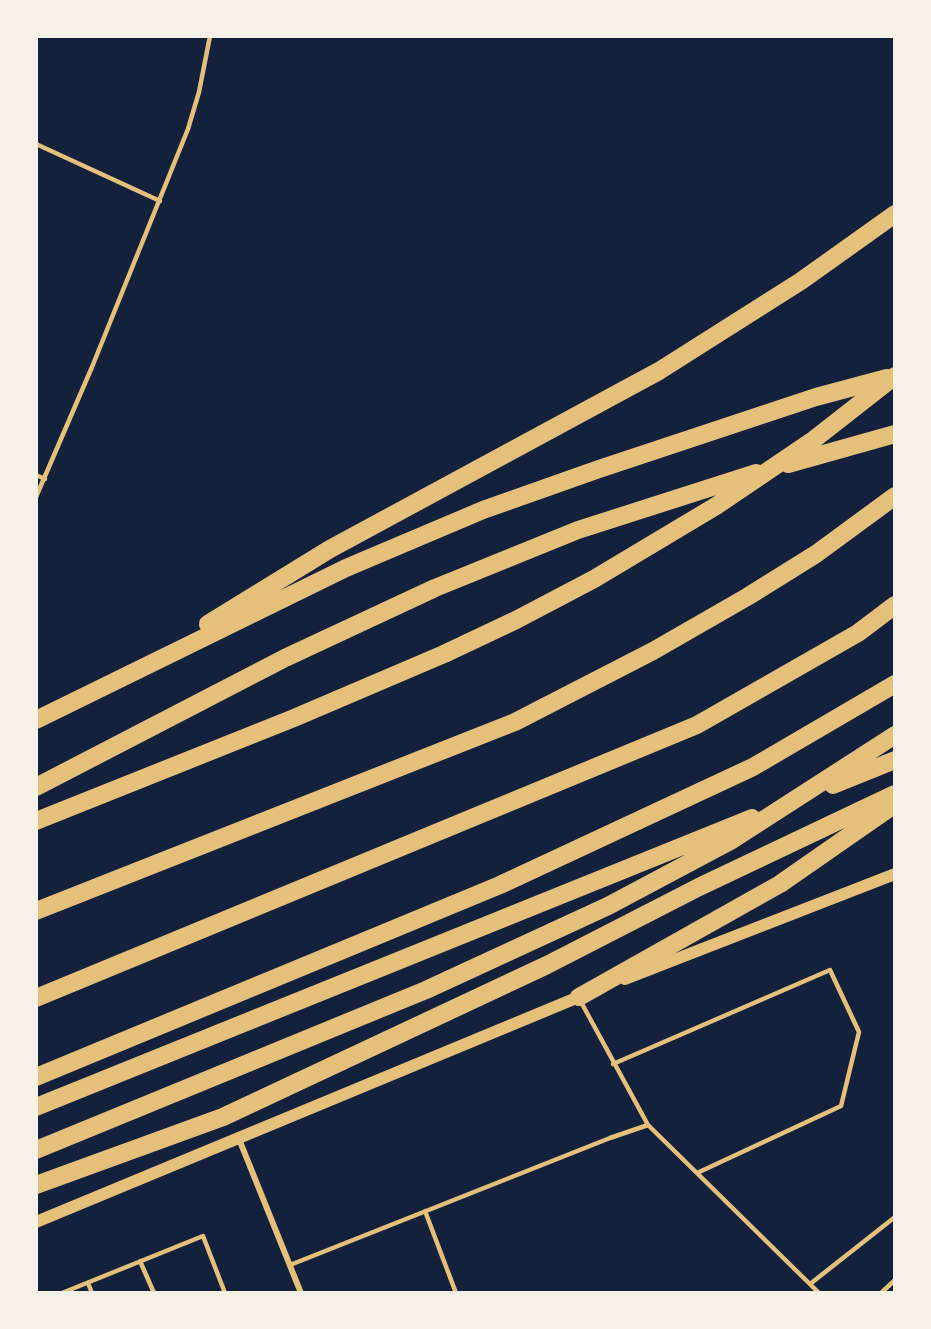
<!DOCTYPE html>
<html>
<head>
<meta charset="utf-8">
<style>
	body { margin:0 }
	#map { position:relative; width:931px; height:1329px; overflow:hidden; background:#14213d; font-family:"Sofia Sans Condensed",sans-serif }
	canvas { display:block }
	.frame { position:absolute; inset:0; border:38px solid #f6f1e7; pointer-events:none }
</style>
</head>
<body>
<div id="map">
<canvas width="931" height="1329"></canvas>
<div class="frame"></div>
</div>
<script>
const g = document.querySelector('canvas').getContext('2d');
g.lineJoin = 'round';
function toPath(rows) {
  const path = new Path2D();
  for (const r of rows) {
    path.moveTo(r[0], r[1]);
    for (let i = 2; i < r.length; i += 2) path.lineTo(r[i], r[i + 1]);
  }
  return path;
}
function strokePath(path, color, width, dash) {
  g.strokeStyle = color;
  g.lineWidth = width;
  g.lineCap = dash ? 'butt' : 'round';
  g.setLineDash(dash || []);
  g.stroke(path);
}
strokePath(toPath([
	[36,144,160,201],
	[36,475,45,479],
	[36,497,92,367,188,129,199,92,210,36],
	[613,1064,830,970,859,1032,841,1106,697,1173],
	[648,1125,819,1293],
	[425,1211,456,1293],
	[140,1261,154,1293],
	[290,1265,610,1138,648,1125,581,1002],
	[88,1283,92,1293],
	[810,1284,895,1217],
	[62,1293,203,1236,225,1293],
	[881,1293,895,1280]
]), '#e5c07b', 4.5);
strokePath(toPath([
	[239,1139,301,1293]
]), '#e5c07b', 6);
strokePath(toPath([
	[625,979,895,874],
	[36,1222,586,994]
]), '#e5c07b', 12);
strokePath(toPath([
	[788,464,895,434],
	[208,624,330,549,659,371,801,281,895,214],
	[36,720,346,568,483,510,599,469,816,397,887,378],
	[833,785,895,760],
	[36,787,285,658,435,588,578,530,756,473],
	[36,821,294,718,444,654,516,620,594,579,716,506,812,441,895,376],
	[36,911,515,722,653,651,747,597,816,554,895,496],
	[579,997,780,884,895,804],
	[36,998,697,725,858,633,895,605],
	[36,1077,500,885,753,767,895,684],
	[36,1107,752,818],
	[36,1150,426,990,608,906,732,840,895,735],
	[36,1185,223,1117,547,965,699,887,895,794]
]), '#e5c07b', 18);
</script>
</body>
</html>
